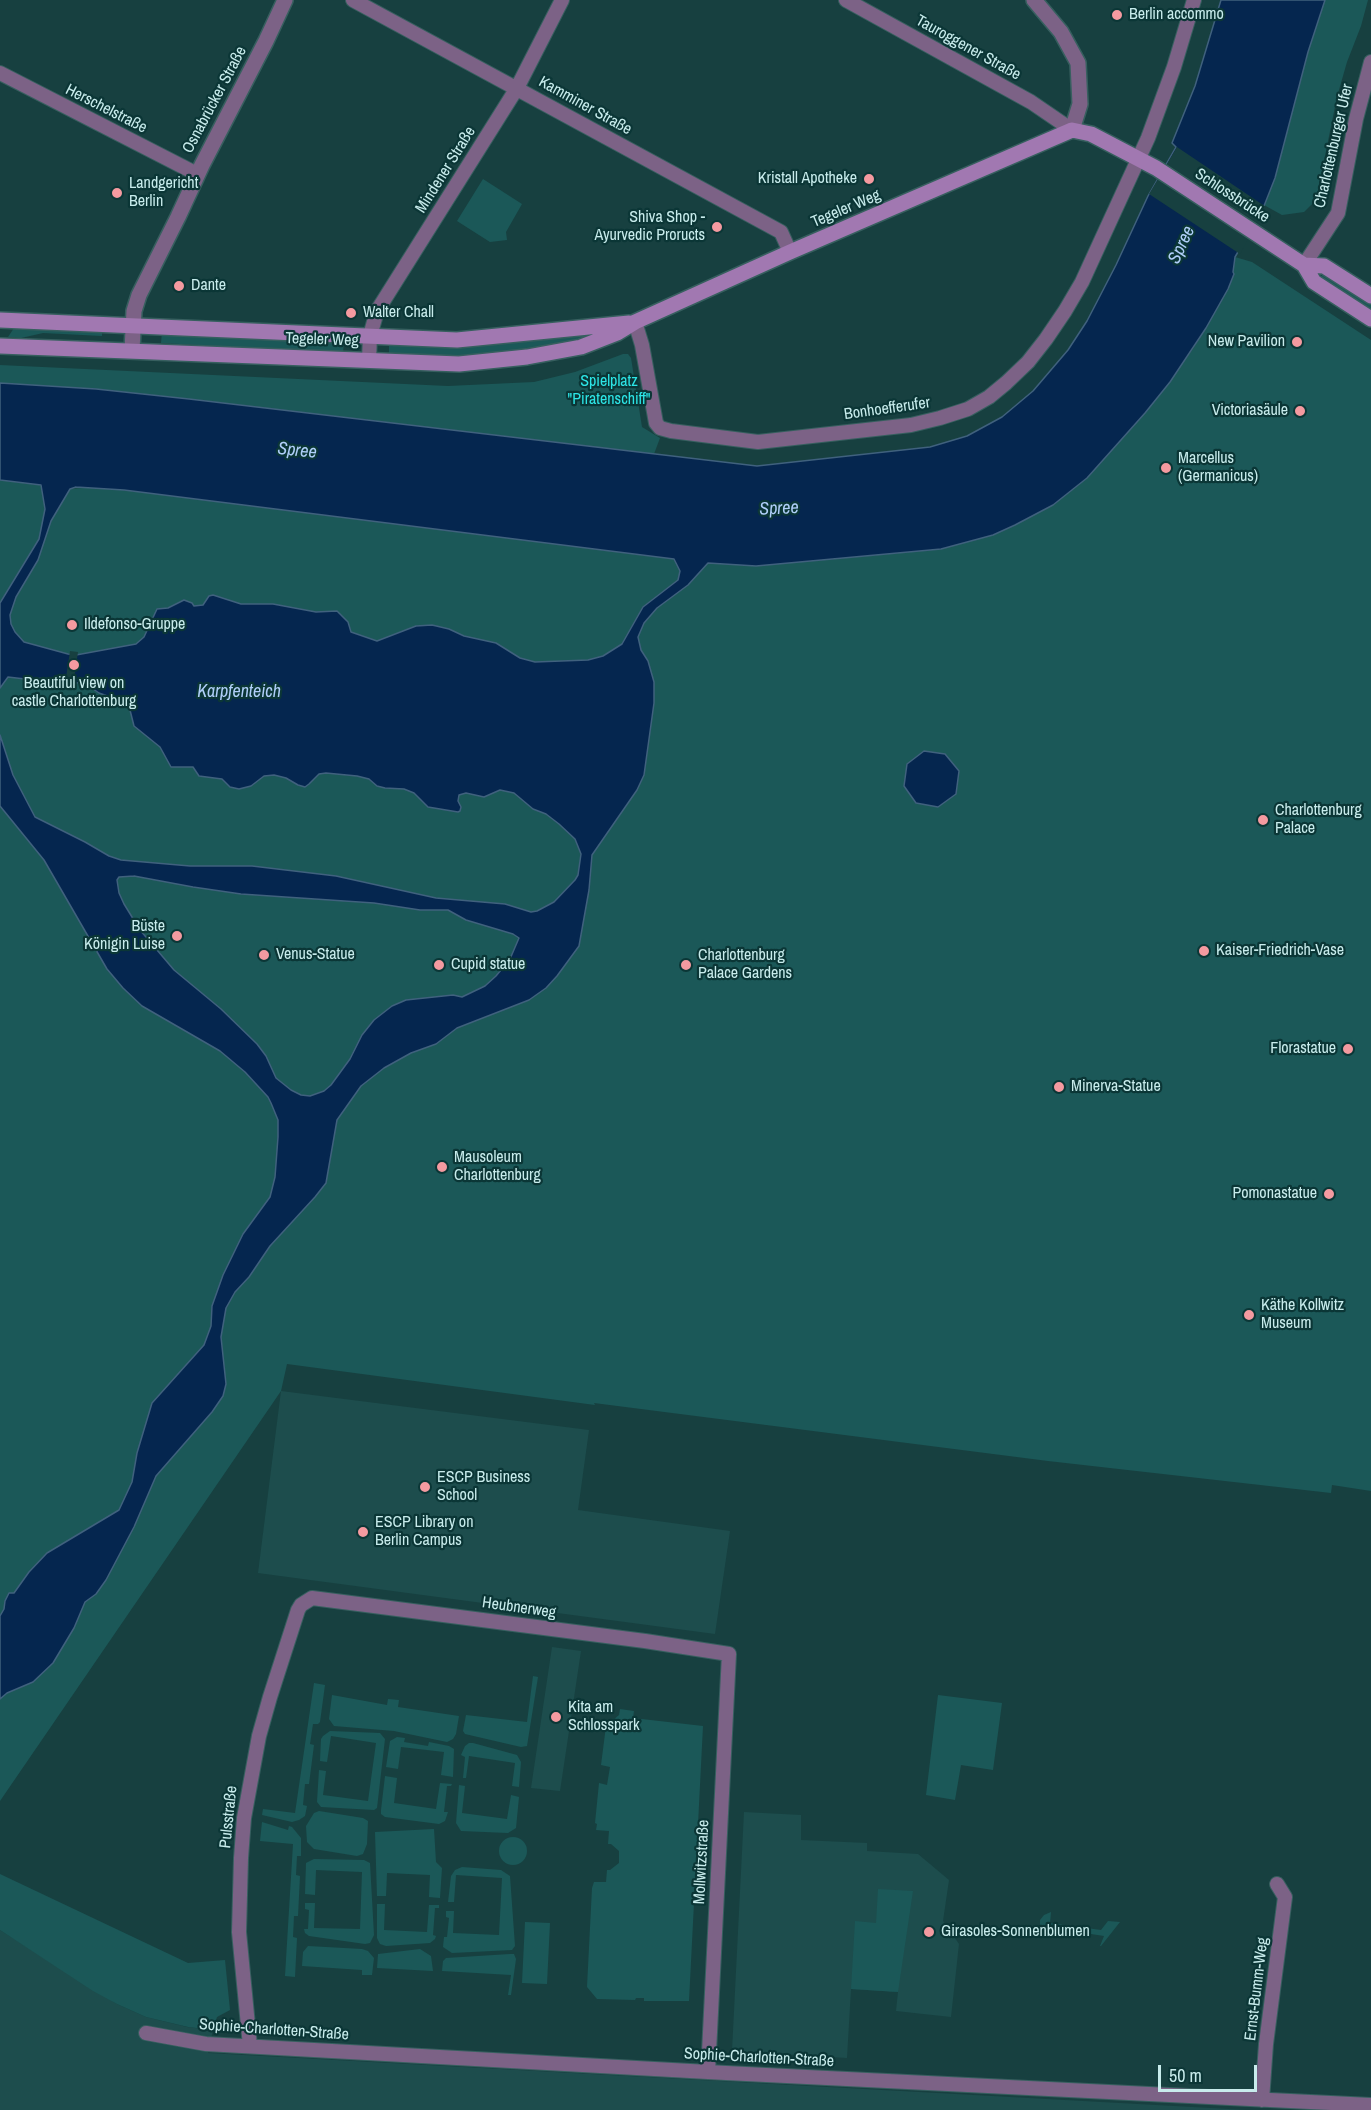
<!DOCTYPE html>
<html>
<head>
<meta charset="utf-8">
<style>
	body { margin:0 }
	#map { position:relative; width:1371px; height:2110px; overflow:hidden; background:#174040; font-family:"Archivo Narrow",sans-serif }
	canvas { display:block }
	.scale { position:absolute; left:1158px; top:2065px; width:99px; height:27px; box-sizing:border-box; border:3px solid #c8ecec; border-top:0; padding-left:8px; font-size:18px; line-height:21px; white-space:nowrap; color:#c8ecec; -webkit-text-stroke:4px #0b3636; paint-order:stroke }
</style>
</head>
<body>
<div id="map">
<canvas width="1371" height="2110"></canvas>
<div class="scale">50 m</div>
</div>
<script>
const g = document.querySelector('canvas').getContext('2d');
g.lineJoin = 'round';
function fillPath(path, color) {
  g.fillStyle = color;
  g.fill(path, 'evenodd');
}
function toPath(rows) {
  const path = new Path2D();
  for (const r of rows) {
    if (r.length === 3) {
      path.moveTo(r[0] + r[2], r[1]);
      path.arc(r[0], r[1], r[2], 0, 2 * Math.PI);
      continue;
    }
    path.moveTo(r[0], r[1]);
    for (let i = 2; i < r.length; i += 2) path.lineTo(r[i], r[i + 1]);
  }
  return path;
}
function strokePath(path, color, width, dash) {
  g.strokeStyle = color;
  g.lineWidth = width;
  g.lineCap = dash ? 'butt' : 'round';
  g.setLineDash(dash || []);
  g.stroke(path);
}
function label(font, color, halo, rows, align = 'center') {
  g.font = font + ' "Archivo Narrow",sans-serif';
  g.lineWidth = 4.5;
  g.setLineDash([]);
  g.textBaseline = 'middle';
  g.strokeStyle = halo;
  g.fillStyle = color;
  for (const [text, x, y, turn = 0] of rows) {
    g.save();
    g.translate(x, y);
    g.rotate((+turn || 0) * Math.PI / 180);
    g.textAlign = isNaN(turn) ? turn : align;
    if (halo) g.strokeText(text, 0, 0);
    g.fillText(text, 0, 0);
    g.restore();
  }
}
fillPath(toPath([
	[281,1391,589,1430,578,1510,730,1531,715,1634,258,1573],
	[552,1647,581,1651,560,1791,531,1788],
	[744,1812,801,1815,801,1840,867,1843,867,1851,918,1854,949,1880,943,1921,959,1944,951,2017,896,2011,898,1992,851,1989,847,2058,732,2051],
	[0,1930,117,2004,146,2017,187,2027,213,2030,208,2053,1247,2110,0,2110]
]), '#1d4d4d');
fillPath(toPath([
	[1325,0,1368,0,1361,26,1347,62,1337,97,1316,200,1304,212,1282,215,1264,205,1275,178,1308,52],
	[483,179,522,204,506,232,507,240,490,242,457,221],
	[1235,257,1252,262,1371,340,1371,1491,1332,1485,1331,1493,1048,1461,594,1403,595,1405,287,1364,281,1391,0,1801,0,480,69,489,94,487,124,490,674,559,824,560,941,549,993,535,1015,525,1053,505,1087,478,1145,413,1193,349,1228,289],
	[1323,273,1371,304,1371,311,1321,277],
	[14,328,102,331,102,336,43,333,21,338,8,337],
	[605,331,606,334,547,348,474,356,439,357,389,354,389,343,473,346],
	[162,332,344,341,343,353,161,343],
	[623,354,628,354,631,358,642,427,660,438,654,454,189,399,96,389,0,383,0,365,448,386,534,382,575,372],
	[533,1676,538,1677,527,1746,521,1747,465,1734,463,1731,466,1715,527,1722],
	[314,1683,325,1685,320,1722,318,1724,313,1724,310,1744,314,1745,309,1784,305,1784,303,1805,307,1806,305,1816,299,1820,292,1822,262,1815,263,1809,295,1813],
	[332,1695,387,1705,388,1699,399,1700,398,1707,459,1716,456,1734,453,1739,447,1742,394,1731,334,1726,329,1719],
	[938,1695,1002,1703,993,1770,961,1765,955,1800,926,1795],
	[620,1709,634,1711,633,1718,703,1726,689,2001,644,2001,644,1998,636,1998,635,2000,597,1999,587,1987,592,1888,594,1882,606,1882,607,1870,610,1870,619,1863,619,1851,611,1844,608,1844,609,1831,596,1830,597,1824,595,1823,599,1783,607,1785,610,1767,601,1765,606,1726,619,1715],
	[330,1731,380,1733,385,1739,377,1808,374,1810,321,1807,317,1802,319,1770,326,1771,323,1795,368,1801,376,1743,331,1736,327,1762,320,1761,321,1739,323,1736],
	[397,1737,405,1738,404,1742,428,1746,429,1742,449,1746,454,1749,453,1777,441,1775,444,1752,401,1747,398,1769,386,1767,390,1741],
	[469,1743,473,1743,517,1755,521,1762,519,1787,512,1786,515,1763,469,1756,466,1778,463,1778,465,1757,461,1755,465,1746],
	[385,1776,397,1778,394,1803,436,1809,440,1783,452,1784,451,1786,447,1786,444,1812,448,1812,445,1821,439,1824,385,1817,381,1814,381,1810],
	[459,1785,465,1786,462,1813,507,1819,511,1795,519,1797,516,1828,508,1833,461,1831,456,1823],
	[319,1811,363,1818,368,1821,367,1844,363,1854,357,1856,314,1849,307,1842,306,1826,314,1813],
	[262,1822,288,1830,289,1826,292,1827,301,1838,301,1856,297,1856,296,1875,300,1876,298,1916,294,1916,293,1937,297,1938,295,1977,285,1976,293,1844,260,1841],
	[434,1829,436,1862,442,1868,440,1898,429,1897,430,1875,387,1873,386,1896,377,1896,375,1832],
	[513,1851,14],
	[314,1859,364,1860,370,1863,374,1935,370,1943,365,1944,309,1936,305,1933,304,1929,308,1929,309,1910,305,1909,305,1903,315,1903,314,1928,360,1929,362,1872,316,1870,315,1895,305,1894,306,1863],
	[462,1867,501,1870,510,1876,515,1946,512,1950,452,1953,443,1947,444,1937,447,1937,449,1918,446,1917,446,1911,454,1911,453,1933,499,1935,502,1878,456,1875,454,1902,448,1902,451,1876,455,1870],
	[0,1874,188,1963,225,1960,230,2010,217,2017,213,2030,188,2027,146,2017,117,2004,93,1991,0,1930],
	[878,1889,913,1891,898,1992,851,1989,855,1921,876,1923],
	[377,1904,385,1904,384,1930,427,1932,429,1905,439,1905,439,1908,435,1908,433,1935,436,1936,435,1939,430,1943,386,1946,380,1944,377,1938],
	[1051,1912,1050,1923,1101,1930,1108,1921,1120,1922,1101,1946,1100,1946,1104,1936,1052,1928,1048,1938,1045,1936,1040,1931,1040,1920,1044,1915],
	[525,1922,550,1923,547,1984,522,1983],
	[308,1946,362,1949,368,1951,374,1958,372,1975,362,1975,362,1970,302,1966,303,1952],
	[420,1949,431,1956,433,1971,377,1968,378,1954],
	[510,1954,514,1954,516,1959,511,1995,508,1995,511,1975,442,1971,443,1961,446,1958]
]), '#1b5858');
const water = toPath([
	[1221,0,1325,0,1308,52,1275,178,1262,211,1235,257,1233,272,1234,274,1228,289,1206,328,1170,382,1145,413,1087,478,1053,505,1015,525,993,535,941,549,756,566,708,563,688,585,657,608,644,623,638,637,641,650,648,661,654,682,654,703,644,775,637,790,592,855,589,890,579,946,557,976,546,988,529,1000,457,1028,436,1044,411,1053,384,1068,361,1086,337,1120,326,1183,315,1197,270,1246,249,1277,235,1292,226,1308,221,1337,226,1384,223,1396,212,1412,156,1476,134,1527,106,1580,96,1594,85,1602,74,1628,53,1663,33,1682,7,1693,0,1699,0,1616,4,1609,5,1601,9,1593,14,1593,29,1572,47,1553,119,1510,132,1482,137,1453,152,1403,204,1345,211,1326,212,1306,223,1275,243,1234,270,1197,275,1177,278,1137,278,1120,271,1103,268,1097,245,1072,220,1051,142,1006,123,988,107,969,44,860,0,806,0,735,13,775,35,817,85,842,109,856,121,860,190,866,252,866,336,876,436,898,505,904,531,912,537,911,554,902,575,880,578,875,581,854,575,839,559,824,546,814,533,809,514,793,500,790,484,797,466,793,459,795,458,801,461,807,460,811,458,812,428,807,414,793,404,789,385,788,377,786,369,779,357,776,326,773,319,774,309,784,305,787,298,785,286,778,274,775,264,776,251,786,239,789,230,787,222,779,199,776,193,767,171,767,160,747,134,726,129,706,124,702,99,693,83,682,69,684,65,680,57,678,25,679,8,677,0,688,0,603,39,539,45,509,41,485,0,480,0,383,96,389,189,399,757,466,930,447,967,436,1002,417,1033,391,1068,350,1087,321,1116,265,1148,196,1176,147,1172,143,1195,86,1221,0],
	[76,487,124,490,674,559,680,571,678,580,643,607,622,644,603,656,588,660,535,662,520,658,496,643,464,636,449,629,432,625,416,626,377,641,351,632,348,622,337,611,316,612,273,604,241,604,213,595,209,596,203,605,194,606,192,603,184,600,168,608,157,609,144,637,136,644,76,655,68,654,24,642,15,632,11,624,10,615,16,597,38,560,51,521,70,489,76,487],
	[134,876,193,887,241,894,374,903,420,910,448,910,466,920,513,934,519,938,510,959,496,976,485,986,462,997,453,995,406,1000,392,1006,374,1020,362,1035,350,1059,331,1085,324,1091,310,1096,301,1095,291,1090,276,1078,266,1056,257,1044,221,1009,174,970,140,930,124,904,119,893,117,880,119,877,134,876],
	[924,751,945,754,959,771,956,794,938,807,916,803,904,786,907,764,924,751]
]);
fillPath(water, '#05264f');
strokePath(water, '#40617e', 1.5);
fillPath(toPath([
	[1177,147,1266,207,1240,254,1149,194],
	[70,651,78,652,73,686,65,684]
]), '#174040');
const minor = toPath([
	[353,0,781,232,790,252],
	[846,0,1031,102,1072,130],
	[0,73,197,174],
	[1304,265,1338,213,1356,119,1371,62],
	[635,322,642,345,656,423,660,428,671,431,758,442,911,425,940,418,968,409,989,397,1006,383,1028,362,1046,339,1065,311,1082,282,1148,138,1174,67,1194,0],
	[369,360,370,336,377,311,517,88,562,0],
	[146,2033,206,2044,726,2073,1371,2105],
	[250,2046,239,1932,241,1858,244,1818,259,1736,270,1697,298,1610,301,1605,312,1598,645,1641,729,1654,708,2072],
	[1262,2100,1266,2044,1285,1897,1277,1884]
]);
const tertiary = toPath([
	[1034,0,1061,32,1078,63,1080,104,1072,130],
	[132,350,134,311,139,295,178,217,202,165,266,41,285,0]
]);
const secondary = toPath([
	[1304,265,1324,266,1371,296],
	[0,320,457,340,629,323],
	[0,346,459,364,527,357,581,347,617,333,635,322,790,252,1072,130,1091,134,1156,168,1304,265,1314,282,1371,319]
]);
strokePath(minor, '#375f5f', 16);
strokePath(tertiary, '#375f5f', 18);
strokePath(secondary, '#375f5f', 18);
strokePath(minor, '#7c6286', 14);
strokePath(tertiary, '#7c6286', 15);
strokePath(secondary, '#a178b1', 15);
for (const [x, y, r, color] of [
	[1117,15,6,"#f49aa0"],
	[869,179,6,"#f49aa0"],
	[117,193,6,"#f49aa0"],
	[717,227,6,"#f49aa0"],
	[179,286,6,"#f49aa0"],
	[351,313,6,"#f49aa0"],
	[1297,342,6,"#f49aa0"],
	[1300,411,6,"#f49aa0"],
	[1166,468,6,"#f49aa0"],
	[72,625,6,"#f49aa0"],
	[74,665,6,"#f49aa0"],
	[1263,820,6,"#f49aa0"],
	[177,936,6,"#f49aa0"],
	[1204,951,6,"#f49aa0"],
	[264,955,6,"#f49aa0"],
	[439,965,6,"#f49aa0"],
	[686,965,6,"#f49aa0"],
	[1348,1049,6,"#f49aa0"],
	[1059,1087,6,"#f49aa0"],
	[442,1167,6,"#f49aa0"],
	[1329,1194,6,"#f49aa0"],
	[1249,1315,6,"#f49aa0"],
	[425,1487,6,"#f49aa0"],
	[363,1532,6,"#f49aa0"],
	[556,1717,6,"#f49aa0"],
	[929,1932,6,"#f49aa0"]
]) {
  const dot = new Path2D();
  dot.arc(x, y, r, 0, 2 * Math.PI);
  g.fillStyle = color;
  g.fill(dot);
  strokePath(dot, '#0b3636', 2);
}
label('16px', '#c8ecec', '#0b3636', [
	["Berlin accommo",1129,15],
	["Kristall Apotheke",857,179,"right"],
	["Landgericht",129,184],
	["Berlin",129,202],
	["Shiva Shop -",705,218,"right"],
	["Ayurvedic Proructs",705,236,"right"],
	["Dante",191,286],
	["Walter Chall",363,313],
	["New Pavilion",1285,342,"right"],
	["Victoriasäule",1288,411,"right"],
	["Marcellus",1178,459],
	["(Germanicus)",1178,477],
	["Ildefonso-Gruppe",84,625],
	["Beautiful view on",74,684,"center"],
	["castle Charlottenburg",74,702,"center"],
	["Charlottenburg",1275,811],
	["Palace",1275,829],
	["Büste",165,927,"right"],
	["Königin Luise",165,945,"right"],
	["Kaiser-Friedrich-Vase",1216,951],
	["Venus-Statue",276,955],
	["Charlottenburg",698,956],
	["Palace Gardens",698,974],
	["Cupid statue",451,965],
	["Florastatue",1336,1049,"right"],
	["Minerva-Statue",1071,1087],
	["Mausoleum",454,1158],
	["Charlottenburg",454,1176],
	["Pomonastatue",1317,1194,"right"],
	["Käthe Kollwitz",1261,1306],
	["Museum",1261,1324],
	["ESCP Business",437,1478],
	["School",437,1496],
	["ESCP Library on",375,1523],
	["Berlin Campus",375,1541],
	["Kita am",568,1708],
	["Schlosspark",568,1726],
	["Girasoles-Sonnenblumen",941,1932]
], 'left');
label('16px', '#c8ecec', '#0b3636', [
	["Tauroggener Straße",968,48,29],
	["Osnabrücker Straße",215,100,-62],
	["Kamminer Straße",585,106,29],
	["Herschelstraße",106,109,27],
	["Charlottenburger Ufer",1334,146,-77],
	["Mindener Straße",446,170,-58],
	["Schlossbrücke",1232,196,33],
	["Tegeler Weg",846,209,-23],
	["Tegeler Weg",322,340,2],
	["Bonhoefferufer",887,409,-8],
	["Heubnerweg",519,1608,8],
	["Pulsstraße",229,1817,-84],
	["Mollwitzstraße",702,1862,-87],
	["Ernst-Bumm-Weg",1257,1989,-83],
	["Sophie-Charlotten-Straße",274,2030,4],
	["Sophie-Charlotten-Straße",759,2058,3]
]);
label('16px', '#2de5e6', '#0b3636', [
	["Spielplatz",609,382],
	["\"Piratenschiff\"",609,400]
]);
label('italic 18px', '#b0cff9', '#0b3636', [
	["Spree",1182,245,-65],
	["Spree",297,451,6],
	["Spree",779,509,-3],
	["Karpfenteich",239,692]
]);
</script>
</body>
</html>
